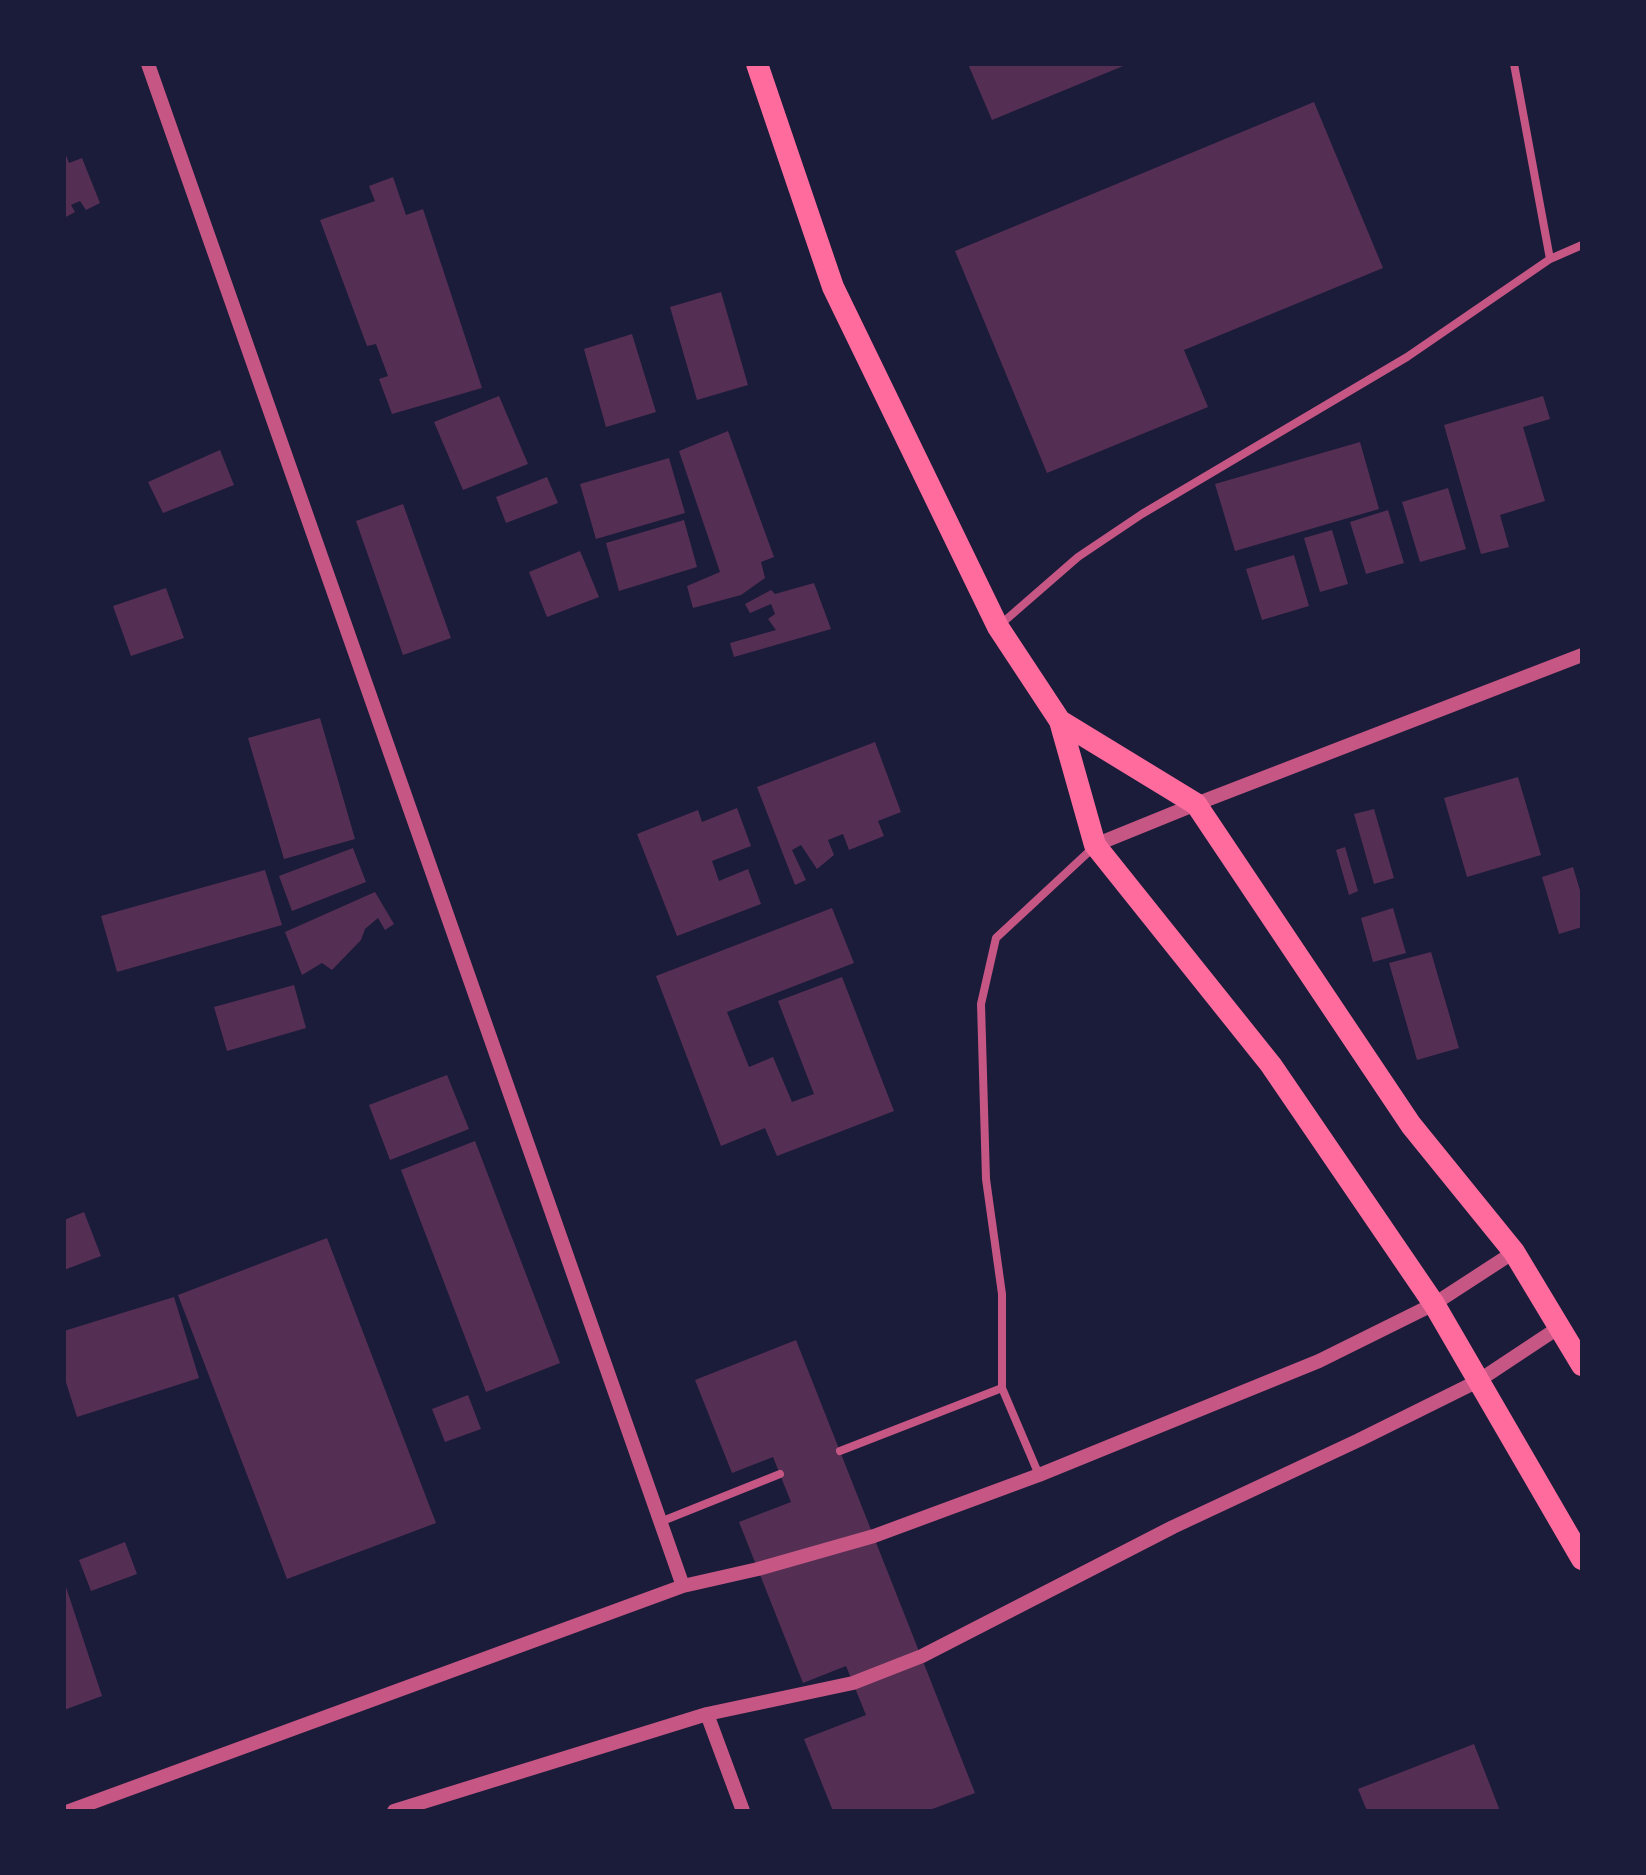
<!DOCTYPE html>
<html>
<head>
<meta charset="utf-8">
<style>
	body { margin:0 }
	#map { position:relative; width:1646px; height:1875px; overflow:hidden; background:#1b1b3a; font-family:Manrope,sans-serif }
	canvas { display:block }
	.frame { position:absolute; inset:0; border:66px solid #1b1b3a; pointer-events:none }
</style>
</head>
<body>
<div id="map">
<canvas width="1646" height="1875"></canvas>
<div class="frame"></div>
</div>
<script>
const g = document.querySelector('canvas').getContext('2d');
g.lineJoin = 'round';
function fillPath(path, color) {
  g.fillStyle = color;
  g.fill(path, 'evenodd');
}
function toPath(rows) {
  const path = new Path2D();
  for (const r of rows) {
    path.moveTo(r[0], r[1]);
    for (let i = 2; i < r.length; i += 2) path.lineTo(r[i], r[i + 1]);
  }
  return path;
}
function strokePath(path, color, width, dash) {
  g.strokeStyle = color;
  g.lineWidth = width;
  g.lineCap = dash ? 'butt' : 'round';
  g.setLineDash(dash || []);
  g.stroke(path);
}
fillPath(toPath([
	[968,64,1128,64,992,120],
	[1314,102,1383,268,1184,350,1208,407,1047,473,955,251],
	[64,150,69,163,82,158,100,203,86,210,80,201,71,205,75,212,64,218],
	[393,177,406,215,423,209,482,388,392,414,379,379,388,376,376,344,367,346,320,220,375,201,369,186],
	[721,292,748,385,697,400,670,307],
	[632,334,656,412,606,427,584,349],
	[499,396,528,464,463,490,434,422],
	[1543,396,1550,419,1523,427,1545,501,1500,515,1509,547,1481,554,1444,425],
	[728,431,774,557,761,562,765,578,741,595,693,608,687,586,720,572,679,451],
	[1360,442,1379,509,1235,551,1215,484],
	[220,450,234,485,163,513,148,482],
	[669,458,685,513,596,539,580,484],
	[547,477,558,503,506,523,496,497],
	[1448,488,1466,549,1420,562,1402,502],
	[403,504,451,638,403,655,356,521],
	[1388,510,1404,563,1366,574,1350,522],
	[684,520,697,567,619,591,606,543],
	[1332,530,1348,584,1320,592,1304,538],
	[580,551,599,597,547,617,529,572],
	[1294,555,1309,606,1262,620,1246,569],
	[814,583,831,629,734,657,730,643,776,630,768,619,775,614,771,604,750,613,745,604,771,590,775,594],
	[166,588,184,638,131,656,113,606],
	[320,718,355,839,284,859,248,738],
	[875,742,901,812,878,821,884,836,849,850,843,834,828,840,834,855,817,869,801,845,792,850,806,880,795,885,757,787],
	[1518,777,1541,855,1467,877,1444,798],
	[737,808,751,846,712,861,719,881,748,869,761,904,677,936,637,834,698,810,702,822],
	[1374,809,1394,878,1374,884,1354,814],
	[1345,847,1358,891,1349,895,1336,850],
	[353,848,366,882,292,911,279,876],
	[1573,867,1582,897,1582,927,1559,934,1542,877],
	[265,870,282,925,117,972,101,916],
	[375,892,394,924,385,930,378,918,365,929,361,940,332,970,322,963,302,975,285,932],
	[832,908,854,963,727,1012,749,1067,773,1057,792,1102,814,1094,778,1001,842,977,894,1111,777,1156,765,1128,721,1146,656,976],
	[1393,908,1406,953,1373,962,1361,918],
	[1431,952,1459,1048,1417,1060,1389,963],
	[294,985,306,1028,227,1051,214,1007],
	[447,1075,469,1129,390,1160,369,1105],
	[475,1141,560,1363,486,1392,401,1170],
	[84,1212,101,1256,64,1270,64,1220],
	[327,1238,436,1523,287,1579,178,1295],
	[174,1297,199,1378,77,1417,64,1376,64,1331],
	[796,1340,975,1793,927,1811,833,1811,804,1739,866,1715,846,1666,803,1683,739,1522,791,1502,773,1457,732,1473,695,1380],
	[468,1395,481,1429,445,1442,432,1409],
	[125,1542,137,1574,91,1591,79,1560],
	[64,1581,102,1696,64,1710],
	[1474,1744,1500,1811,1367,1811,1358,1789]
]), '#542f53');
strokePath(toPath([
	[1514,64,1550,259],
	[1001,624,1078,557,1142,514,1407,357,1550,259,1582,245],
	[840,1451,1002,1388],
	[1039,1475,1002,1388,1002,1294,986,1179,981,1004,996,938,1095,846],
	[660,1522,780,1474]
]), '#c65784', 8);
strokePath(toPath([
	[148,64,683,1586],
	[1095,845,1196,804,1582,655],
	[707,1714,743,1811],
	[69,1811,683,1586,758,1569,874,1536,1039,1475,1319,1361,1434,1304,1514,1252],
	[394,1811,707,1714,853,1683,922,1656,1173,1527,1359,1440,1478,1381,1558,1328]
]), '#c65784', 14);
strokePath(toPath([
	[757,64,833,287,998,627,1060,721,1095,845,1271,1065,1434,1304,1582,1559],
	[1060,721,1196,804,1411,1125,1514,1252,1582,1365]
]), '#ff6b9d', 22);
</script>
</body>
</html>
